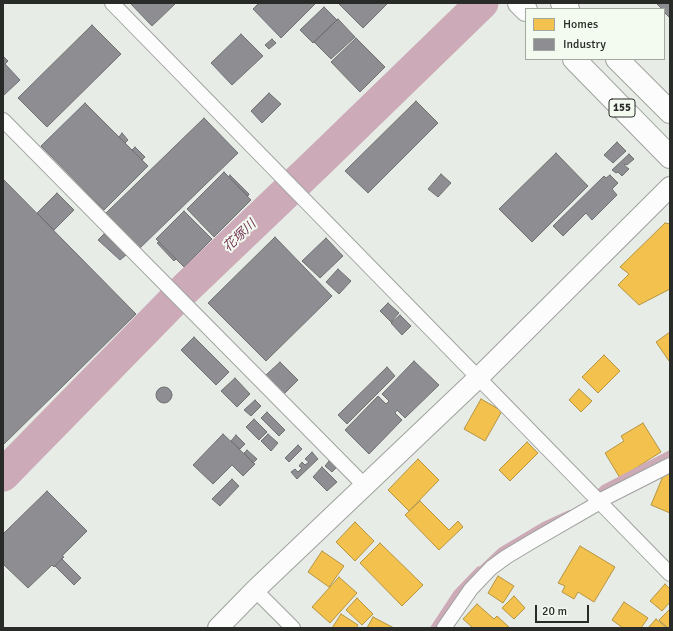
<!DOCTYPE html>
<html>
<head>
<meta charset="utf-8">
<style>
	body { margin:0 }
	#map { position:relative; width:673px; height:631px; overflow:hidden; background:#e7ece6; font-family:Signika,sans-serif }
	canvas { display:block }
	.frame { position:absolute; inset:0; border:4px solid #282b27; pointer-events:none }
	.legend { position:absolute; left:525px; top:8px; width:140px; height:52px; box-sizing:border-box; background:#f3fbf1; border:1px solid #a2a8a0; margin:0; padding:5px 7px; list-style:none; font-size:12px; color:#282b27 }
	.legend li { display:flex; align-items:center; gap:8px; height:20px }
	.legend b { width:20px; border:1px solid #a2a8a0 }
	.scale { position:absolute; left:535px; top:605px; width:54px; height:18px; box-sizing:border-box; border:2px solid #282b27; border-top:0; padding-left:5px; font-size:12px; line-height:14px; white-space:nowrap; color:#282b27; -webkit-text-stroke:3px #f3fbf1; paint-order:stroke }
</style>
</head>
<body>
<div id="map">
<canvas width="673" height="631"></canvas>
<div class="frame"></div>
<ul class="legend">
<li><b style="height:11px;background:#f2c14e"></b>Homes</li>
<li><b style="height:11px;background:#8d8d92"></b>Industry</li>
</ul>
<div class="scale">20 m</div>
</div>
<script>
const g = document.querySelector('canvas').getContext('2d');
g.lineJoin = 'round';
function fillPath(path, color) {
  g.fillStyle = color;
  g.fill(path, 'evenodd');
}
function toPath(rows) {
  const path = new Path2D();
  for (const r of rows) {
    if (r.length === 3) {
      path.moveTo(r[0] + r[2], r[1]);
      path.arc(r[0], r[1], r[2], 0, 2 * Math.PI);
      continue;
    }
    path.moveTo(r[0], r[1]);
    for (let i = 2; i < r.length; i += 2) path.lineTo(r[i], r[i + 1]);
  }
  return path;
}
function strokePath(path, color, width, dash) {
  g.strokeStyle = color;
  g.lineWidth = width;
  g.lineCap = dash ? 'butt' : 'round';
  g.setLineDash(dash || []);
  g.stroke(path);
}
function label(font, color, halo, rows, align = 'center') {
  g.font = font + ' Signika,"Noto Sans JP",sans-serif';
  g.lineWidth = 4;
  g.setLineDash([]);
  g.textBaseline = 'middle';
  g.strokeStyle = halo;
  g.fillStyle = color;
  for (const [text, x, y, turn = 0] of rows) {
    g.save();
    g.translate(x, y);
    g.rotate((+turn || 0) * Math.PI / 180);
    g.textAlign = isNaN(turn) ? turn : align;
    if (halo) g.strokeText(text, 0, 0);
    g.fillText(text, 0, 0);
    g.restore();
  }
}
const homes = toPath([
	[665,223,670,224,670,289,639,305,618,285,629,274,620,267,665,223],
	[670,332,670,361,669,361,656,342,670,332],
	[604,355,620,371,598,393,582,377,604,355],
	[579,389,592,401,581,412,569,400,579,389],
	[481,399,502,411,485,441,464,429,481,399],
	[643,423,661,452,620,478,605,453,624,441,621,436,643,423],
	[527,442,538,453,510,481,499,470,527,442],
	[418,459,439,480,409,511,388,490,418,459],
	[666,469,670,470,670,513,651,505,666,469],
	[420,501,449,530,458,521,463,527,439,550,405,515,420,501],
	[355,522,374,541,355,561,336,542,355,522],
	[380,543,423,585,402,606,360,563,380,543],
	[580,546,615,567,594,602,578,592,574,599,562,592,565,586,558,583,580,546],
	[322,551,344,566,329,587,308,572,322,551],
	[498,576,514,586,503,603,488,593,498,576],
	[339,577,357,593,330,623,312,607,339,577],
	[665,584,670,589,670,602,662,611,650,601,665,584],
	[514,596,525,608,514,619,502,608,514,596],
	[357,598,373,614,362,625,346,610,357,598],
	[624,602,648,618,641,628,623,628,612,620,624,602],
	[477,604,494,619,497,616,510,628,473,628,463,619,477,604],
	[670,609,670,628,668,628,659,620,670,609],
	[341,614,358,625,356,628,332,628,341,614],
	[373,617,394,628,367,628,373,617],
	[656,619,667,628,648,628,656,619]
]);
fillPath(homes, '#f2c14e');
strokePath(homes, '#b59442', 1);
const industry = toPath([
	[130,3,176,3,152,26,130,3],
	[259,3,316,3,281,38,253,9,259,3],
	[338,3,388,3,363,28,338,3],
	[656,3,670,3,670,18,664,12,664,9,662,9,656,3],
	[324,7,337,20,313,43,300,30,324,7],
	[338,19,355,37,331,59,314,42,338,19],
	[92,25,121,54,47,127,18,98,92,25],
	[241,34,263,56,232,85,211,63,241,34],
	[356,38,385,67,360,92,331,62,356,38],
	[272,39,276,43,269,49,265,45,272,39],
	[3,56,8,61,5,64,20,80,3,96,3,56],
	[269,93,281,104,262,123,251,111,269,93],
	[416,101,438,123,368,193,345,171,416,101],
	[85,103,148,166,104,210,41,146,85,103],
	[204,118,238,153,140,248,106,213,204,118],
	[122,133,128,140,125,143,119,137,122,133],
	[617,142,626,151,613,163,604,155,617,142],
	[135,147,145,157,142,160,132,150,135,147],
	[556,153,588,186,532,242,499,209,556,153],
	[629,154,634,159,627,165,625,164,624,165,629,169,622,176,618,172,616,173,612,170,629,154],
	[224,172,251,200,214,237,187,209,224,172],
	[441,174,451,183,438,197,428,189,441,174],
	[230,175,249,194,248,196,229,177,230,175],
	[610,175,618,183,612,189,617,195,592,220,586,213,563,236,553,226,604,176,606,178,610,175],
	[3,179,136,314,3,445,3,179],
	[57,193,74,210,54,230,37,213,57,193],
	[184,211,212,239,184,267,156,239,184,211],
	[104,234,126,255,120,260,98,240,104,234],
	[275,237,332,296,266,361,208,303,275,237],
	[326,238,343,256,320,278,302,261,326,238],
	[159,242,176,259,174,261,157,243,159,242],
	[338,269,351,281,339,294,326,282,338,269],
	[388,303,399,313,391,322,380,311,388,303],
	[400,315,411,326,402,335,391,323,400,315],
	[194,337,229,372,216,385,181,350,194,337],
	[414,361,439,385,405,418,397,410,395,413,402,420,369,454,345,430,378,396,386,404,389,401,382,394,414,361],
	[280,362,298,380,284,394,266,375,280,362],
	[387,367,395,376,347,424,338,415,387,367],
	[235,378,250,394,237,407,221,391,235,378],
	[164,395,8],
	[255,400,261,406,251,416,244,410,255,400],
	[267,412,285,430,279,436,261,418,267,412],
	[254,419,267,432,259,440,246,427,254,419],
	[223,434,255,464,243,476,232,465,213,484,193,465,223,434],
	[268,434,278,443,271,451,261,441,268,434],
	[236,435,245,444,240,449,231,441,236,435],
	[298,445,302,449,289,462,285,458,298,445],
	[247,450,257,459,253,463,244,453,247,450],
	[312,452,318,459,297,479,291,472,295,469,298,472,302,468,299,466,302,462,305,465,309,462,305,459,312,452],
	[329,461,336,468,332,472,325,466,329,461],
	[322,467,337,482,327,491,313,477,322,467],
	[232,479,239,486,220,506,212,499,232,479],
	[47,491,87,531,62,556,64,557,54,567,52,565,28,588,3,564,3,534,47,491],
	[62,559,81,578,74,585,55,566,62,559]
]);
fillPath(industry, '#8d8d92');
strokePath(industry, '#6f7072', 1);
strokePath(toPath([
	[594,497,603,488,670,453],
	[433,628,456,593,479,569,481,569,501,550,543,525,569,513]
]), '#ccaab8', 5.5);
strokePath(toPath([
	[3,475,185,289,317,163,482,3]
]), '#ccaab8', 33);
const street = toPath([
	[112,3,670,574],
	[3,120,365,486],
	[255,590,293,628],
	[444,628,471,589,491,568,506,557,531,542,595,505,599,501,670,465]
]);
const secondary = toPath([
	[218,628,255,590,478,378,670,187]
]);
const highway = toPath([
	[519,3,526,10],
	[562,3,568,9],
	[574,59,670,157],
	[617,59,670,112]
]);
strokePath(street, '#9fa29e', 16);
strokePath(secondary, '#9fa29e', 22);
strokePath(highway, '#9fa29e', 24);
strokePath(street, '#fbfcfb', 14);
strokePath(secondary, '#fbfcfb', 20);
strokePath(highway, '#fbfcfb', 22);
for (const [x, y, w] of [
	[622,108,26]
]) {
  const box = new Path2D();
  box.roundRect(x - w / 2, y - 9, w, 18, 3);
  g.fillStyle = '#f3fbf1';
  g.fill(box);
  strokePath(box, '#282b27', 1);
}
label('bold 11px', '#282b27', null, [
	["155",622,108]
]);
label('italic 13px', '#773758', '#f3fbf1', [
	["花塚川",240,236,-44]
]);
</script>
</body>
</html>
